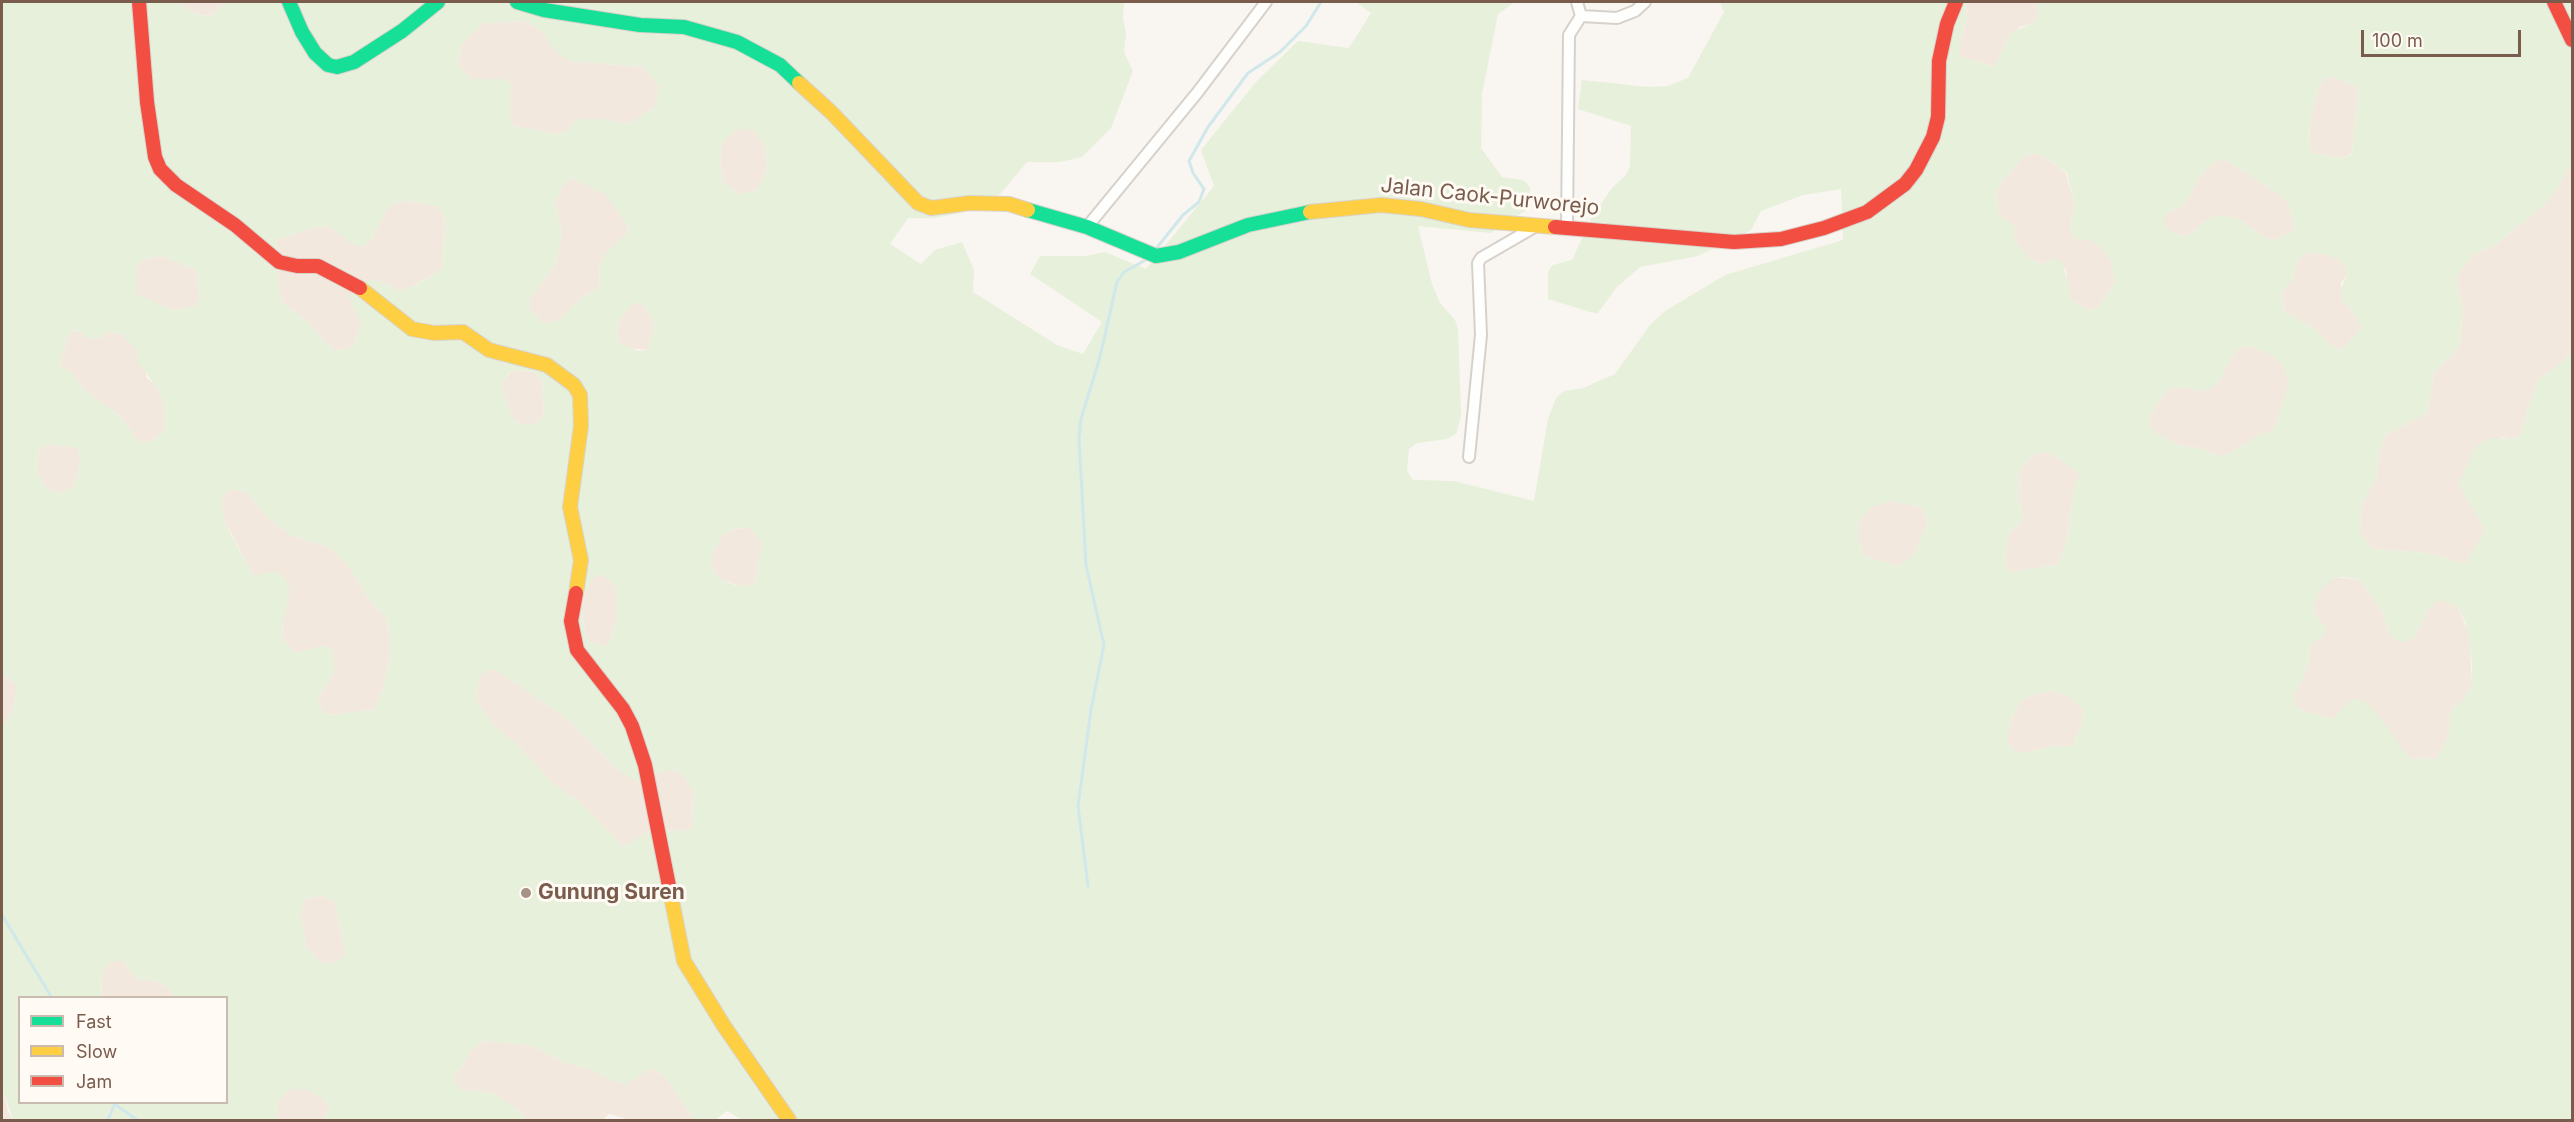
<!DOCTYPE html>
<html>
<head>
<meta charset="utf-8">
<style>
	body { margin:0 }
	#map { position:relative; width:2574px; height:1122px; overflow:hidden; background:#f9f5f0; font-family:Inter,sans-serif }
	canvas { display:block }
	.frame { position:absolute; inset:0; border:3px solid #7a5c4d; pointer-events:none }
	.legend { position:absolute; left:18px; top:996px; width:210px; height:108px; box-sizing:border-box; background:#fffaf3; border:2px solid #cabbb1; margin:0; padding:8px 10px; list-style:none; font-size:18px; color:#7a5c4d }
	.legend li { display:flex; align-items:center; gap:12px; height:30px }
	.legend b { width:30px; border:2px solid #cabbb1 }
	.scale { position:absolute; left:2361px; top:30px; width:160px; height:27px; box-sizing:border-box; border:3px solid #7a5c4d; border-top:0; padding-left:8px; font-size:18px; line-height:21px; white-space:nowrap; color:#7a5c4d; -webkit-text-stroke:4px #fffaf3; paint-order:stroke }
</style>
</head>
<body>
<div id="map">
<canvas width="2574" height="1122"></canvas>
<div class="frame"></div>
<ul class="legend">
<li><b style="height:8px;background:#16e098"></b>Fast</li>
<li><b style="height:8px;background:#ffcf43"></b>Slow</li>
<li><b style="height:8px;background:#f24e42"></b>Jam</li>
</ul>
<div class="scale">100 m</div>
</div>
<script>
const g = document.querySelector('canvas').getContext('2d');
g.lineJoin = 'round';
function fillPath(path, color) {
  g.fillStyle = color;
  g.fill(path, 'evenodd');
}
function toPath(rows) {
  const path = new Path2D();
  for (const r of rows) {
    path.moveTo(r[0], r[1]);
    for (let i = 2; i < r.length; i += 2) path.lineTo(r[i], r[i + 1]);
  }
  return path;
}
function strokePath(path, color, width, dash) {
  g.strokeStyle = color;
  g.lineWidth = width;
  g.lineCap = dash ? 'butt' : 'round';
  g.setLineDash(dash || []);
  g.stroke(path);
}
function label(font, color, halo, rows, align = 'center') {
  g.font = font + ' Inter,sans-serif';
  g.lineWidth = 6;
  g.setLineDash([]);
  g.textBaseline = 'middle';
  g.strokeStyle = halo;
  g.fillStyle = color;
  for (const [text, x, y, turn = 0] of rows) {
    g.save();
    g.translate(x, y);
    g.rotate((+turn || 0) * Math.PI / 180);
    g.textAlign = isNaN(turn) ? turn : align;
    if (halo) g.strokeText(text, 0, 0);
    g.fillText(text, 0, 0);
    g.restore();
  }
}
fillPath(toPath([
	[181,2,228,2,210,16,199,15,182,6],
	[1965,2,2037,2,2037,22,2020,27,2006,42,1995,67,1960,56,1960,44,1966,23,1967,3],
	[526,21,545,33,548,42,570,61,644,67,659,87,656,106,630,124,600,119,572,123,567,131,557,134,513,126,510,116,511,83,502,79,473,79,465,73,459,65,461,45,483,23],
	[2333,77,2358,87,2352,153,2344,158,2313,154,2309,145,2310,124,2319,85,2326,78],
	[737,128,756,130,765,149,767,169,758,189,740,195,724,182,720,163,722,142],
	[2032,153,2042,155,2066,173,2075,206,2070,225,2072,235,2081,240,2091,240,2107,253,2112,262,2115,283,2098,308,2089,311,2072,300,2068,291,2066,269,2052,259,2043,264,2033,261,2019,247,2014,237,2015,227,1999,215,1996,193,2000,184,2023,158],
	[2224,159,2279,194,2288,203,2295,229,2276,240,2265,238,2239,219,2210,218,2187,236,2178,235,2169,230,2162,222,2167,213,2185,204,2200,176,2214,161],
	[2572,161,2572,348,2565,360,2539,379,2529,405,2520,436,2511,439,2502,437,2459,484,2486,531,2465,564,2428,553,2373,549,2360,534,2361,507,2376,477,2379,455,2385,435,2427,413,2434,372,2455,352,2460,343,2463,308,2456,277,2473,254,2493,247,2542,207,2557,189],
	[573,178,605,193,629,227,625,236,610,248,600,263,599,287,584,296,562,317,553,322,543,323,530,309,530,299,556,264,562,233,555,202,564,184],
	[404,201,439,206,444,216,445,227,442,269,408,289,398,291,389,284,362,324,354,344,345,350,334,351,306,321,282,302,279,292,276,239,287,237,308,229,329,226,353,244,371,240,386,211,394,204],
	[2307,252,2328,255,2338,259,2345,266,2347,275,2341,283,2343,302,2352,310,2362,328,2340,351,2327,342,2316,330,2284,311,2282,293,2292,279,2299,259],
	[156,256,165,257,196,270,200,300,193,307,173,310,135,294,137,264,145,259],
	[639,302,647,309,654,325,648,350,628,348,620,343,617,334,618,323,624,314,629,306],
	[72,330,100,338,109,332,120,333,139,352,147,378,154,384,164,402,164,432,148,443,139,443,120,416,84,390,71,372,62,368,60,359],
	[2250,346,2269,353,2282,362,2290,383,2273,431,2263,433,2226,455,2217,455,2198,448,2178,445,2151,431,2149,420,2153,411,2158,402,2172,387,2191,388,2201,391,2218,383,2233,355,2240,348],
	[519,370,535,372,542,382,544,414,540,421,531,425,521,424,513,419,503,391,503,381,509,373],
	[48,444,78,448,81,461,73,488,64,492,54,492,45,487,36,470,39,450],
	[2044,452,2053,455,2080,473,2073,493,2067,540,2058,565,2010,572,2005,564,2008,534,2023,520,2019,499,2020,469,2034,454],
	[236,489,246,492,266,516,290,535,329,547,347,564,373,605,386,617,390,637,390,658,383,689,374,710,329,715,321,710,318,699,334,672,325,645,295,653,282,637,283,617,287,605,254,576,225,522,222,502,226,492],
	[1892,501,1921,507,1928,521,1914,554,1899,566,1869,558,1862,552,1859,542,1859,523,1864,514,1872,506],
	[751,527,762,544,754,586,744,587,724,581,716,576,711,566,712,556,721,537,730,530],
	[599,574,608,579,615,586,617,595,617,620,608,645,598,645,589,641,585,632,582,612,582,601,591,580],
	[2334,577,2360,580,2383,613,2389,634,2415,637,2429,608,2437,600,2447,602,2458,608,2469,633,2472,683,2463,701,2455,706,2450,715,2449,734,2437,758,2410,759,2391,735,2304,711,2296,706,2293,696,2308,668,2310,648,2325,627,2313,611,2316,600,2319,591],
	[487,670,497,670,568,720,618,770,673,769,686,778,693,791,692,829,683,831,652,830,623,847,583,805,549,780,516,743,493,725,476,699,479,676],
	[2,675,17,684,14,706,7,723,2,723],
	[2046,692,2056,692,2068,696,2083,709,2081,727,2073,746,2053,746,2024,753,2014,752,2008,744,2008,734,2010,723,2019,703,2027,697],
	[321,896,334,901,345,952,341,960,331,963,321,962,307,948,300,916,301,906,306,898],
	[114,961,123,961,136,979,158,981,167,987,175,997,101,998,102,975,105,966],
	[489,1041,531,1045,566,1063,588,1068,607,1078,651,1068,665,1076,694,1120,626,1120,624,1118,609,1114,603,1120,523,1120,524,1114,492,1093,462,1090,455,1084,454,1074,462,1067,471,1050,479,1043],
	[2,1088,8,1111,13,1120,2,1120],
	[289,1089,309,1089,327,1102,329,1111,324,1119,278,1120,276,1104]
]), '#f2e8de');
fillPath(toPath([
	[2,2,181,2,182,6,199,15,210,16,228,2,1124,2,1123,18,1126,33,1124,52,1133,71,1111,128,1082,157,1060,162,1027,162,1000,194,960,213,934,218,908,218,890,244,921,264,935,250,962,242,974,270,973,292,1057,345,1083,354,1102,322,1030,274,1040,256,1085,256,1105,252,1146,269,1214,186,1201,150,1256,82,1298,41,1349,48,1371,13,1356,2,1515,2,1498,14,1482,94,1481,148,1502,177,1523,180,1530,187,1531,207,1491,233,1418,226,1432,284,1440,303,1455,320,1458,329,1461,416,1456,434,1447,439,1417,443,1409,449,1407,471,1413,480,1454,481,1534,501,1548,419,1556,398,1564,391,1583,388,1615,374,1650,325,1665,311,1725,275,1843,240,1841,189,1803,195,1761,211,1751,230,1698,256,1640,267,1616,288,1597,314,1548,299,1548,272,1553,265,1572,260,1592,217,1612,188,1626,175,1630,166,1631,126,1578,109,1582,80,1649,87,1668,86,1688,78,1724,12,1720,2,1965,2,1967,3,1966,23,1960,44,1960,56,1994,67,2011,33,2037,21,2037,2,2572,2,2572,161,2557,189,2542,207,2493,247,2473,254,2456,277,2463,308,2460,343,2455,352,2434,372,2427,413,2385,435,2379,455,2376,477,2361,507,2360,533,2373,549,2428,553,2465,564,2485,531,2459,484,2475,447,2492,437,2511,439,2520,436,2529,405,2539,379,2565,360,2572,348,2572,1120,742,1120,727,1111,715,1120,694,1120,665,1076,651,1068,625,1085,607,1078,588,1068,566,1063,531,1045,489,1041,479,1043,471,1050,462,1067,454,1074,455,1084,462,1090,492,1093,524,1114,523,1120,323,1120,329,1111,327,1102,309,1090,289,1089,276,1104,278,1120,13,1120,2,1088,2,723,7,723,14,706,17,684,2,675],
	[526,21,545,33,548,42,553,49,570,61,644,67,659,87,656,106,630,124,600,119,580,119,572,123,567,131,557,134,513,126,510,116,511,83,502,79,473,79,465,73,459,65,461,45,483,23],
	[2333,77,2358,87,2352,154,2344,158,2313,154,2309,145,2310,124,2319,85,2326,78],
	[737,129,756,131,765,149,767,169,758,189,740,195,724,182,720,163,722,142],
	[2032,153,2042,155,2067,173,2075,206,2070,225,2072,235,2081,240,2091,240,2107,253,2112,262,2115,283,2098,308,2089,311,2072,300,2062,260,2052,259,2043,264,2033,261,2019,247,2014,237,2015,227,1999,215,1996,193,2000,184,2023,158],
	[2224,159,2279,194,2288,203,2295,229,2276,240,2265,238,2239,219,2220,215,2210,218,2187,236,2178,235,2169,230,2163,222,2167,213,2185,204,2200,176,2214,162],
	[573,178,605,194,629,227,625,236,610,248,600,263,599,287,584,296,562,317,553,322,543,323,530,309,530,299,556,264,562,233,555,202,564,184],
	[404,201,438,206,444,216,445,227,442,269,416,285,398,291,389,284,371,279,348,296,362,324,354,344,345,350,334,351,306,321,282,302,279,292,276,239,287,237,308,229,328,226,353,244,363,247,371,240,386,211,394,204],
	[2307,252,2328,255,2338,259,2345,266,2347,275,2341,288,2343,302,2352,310,2362,328,2340,351,2327,342,2316,330,2284,311,2282,293,2292,279,2299,259],
	[156,256,165,257,196,270,200,300,193,307,173,310,136,294,137,264,145,259],
	[639,302,647,309,654,325,648,350,638,351,620,343,617,334,618,323,624,314,630,306],
	[72,330,81,332,89,339,99,338,109,332,120,333,138,352,137,361,154,384,164,402,164,432,148,443,139,443,120,416,84,390,71,372,62,368,60,359],
	[2250,346,2269,353,2281,362,2289,383,2273,431,2263,433,2226,455,2217,455,2198,448,2178,445,2151,430,2149,420,2153,411,2158,402,2172,387,2191,388,2201,391,2211,389,2218,383,2233,355,2240,348],
	[519,370,535,372,542,382,544,414,540,421,531,425,521,424,513,419,503,391,503,381,508,373],
	[49,444,78,448,81,461,73,488,64,492,54,492,45,487,36,470,39,449],
	[2044,452,2053,455,2079,473,2073,493,2067,540,2058,565,2010,572,2005,564,2008,534,2023,520,2019,499,2020,469,2034,454],
	[236,489,246,492,266,516,290,535,329,547,347,564,373,605,386,617,390,637,390,658,383,689,374,710,329,715,321,710,318,699,334,672,333,650,325,645,295,653,282,637,282,627,289,596,289,586,283,576,275,571,254,576,230,533,225,522,222,502,226,492],
	[1891,501,1921,507,1928,521,1914,553,1899,566,1869,558,1862,552,1859,542,1859,522,1864,514,1872,507],
	[741,528,751,528,762,544,754,586,735,585,724,581,716,576,711,566,712,556,721,537,730,530],
	[599,574,608,579,615,586,617,595,617,620,608,645,598,645,589,641,585,632,582,612,582,600,591,580],
	[2344,577,2360,580,2383,613,2389,634,2396,640,2405,642,2415,637,2429,608,2437,601,2447,602,2458,608,2466,623,2472,664,2472,683,2463,701,2455,706,2450,715,2449,734,2437,758,2410,759,2373,708,2365,702,2355,699,2345,705,2333,719,2304,711,2296,706,2294,695,2308,668,2310,648,2316,640,2325,637,2325,627,2313,611,2319,591,2334,578],
	[487,670,497,670,568,720,618,770,635,781,673,769,686,778,693,792,692,829,683,831,652,830,623,847,583,805,549,780,516,743,493,725,476,699,479,676],
	[2046,692,2056,692,2068,696,2083,709,2081,727,2073,746,2053,746,2024,753,2014,751,2008,744,2008,734,2010,723,2019,703,2027,697],
	[321,896,334,901,345,952,341,960,331,963,321,962,307,948,300,916,306,898],
	[114,961,123,961,136,979,158,981,167,987,175,997,226,998,226,1102,20,1102,20,998,101,997,102,975,105,966]
]), '#e7f0db');
strokePath(toPath([
	[1155,250,1183,215,1199,202,1204,189,1193,173,1189,161,1208,127,1248,73,1280,52,1306,26,1321,2],
	[1088,886,1078,806,1091,710,1104,645,1086,565,1079,439,1081,419,1100,357,1117,282,1124,272,1149,258],
	[2,915,52,998],
	[112,1102,137,1120],
	[108,1120,114,1106]
]), '#d0e8ea', 3);
const street = toPath([
	[1577,2,1581,16],
	[1087,227,1197,93,1266,2],
	[1567,227,1569,35,1581,16,1617,18,1635,11,1645,2],
	[1469,457,1481,335,1478,263,1481,258,1538,225]
]);
const fast = toPath([
	[289,2,302,32,315,53,328,65,337,67,354,62,402,31,438,2],
	[517,2,544,10,640,25,684,27,737,42,780,65,799,83],
	[1028,210,1087,227,1156,256,1179,252,1248,225,1310,212]
]);
const slow = toPath([
	[799,83,831,112,918,203,931,208,970,203,1009,204,1028,210],
	[1310,212,1381,205,1421,209,1469,220,1555,227],
	[360,288,412,329,434,333,463,332,489,350,547,365,574,385,580,395,581,426,570,507,581,560,576,593],
	[670,891,684,961,724,1026,789,1120]
]);
const jam = toPath([
	[139,2,147,102,155,157,160,169,176,185,235,225,279,262,297,266,318,266,360,288],
	[2554,2,2572,40],
	[1555,227,1734,242,1781,239,1824,228,1867,212,1905,184,1916,170,1933,137,1938,117,1939,61,1947,24,1956,2],
	[576,593,571,621,577,650,623,709,632,726,645,765,670,891]
]);
strokePath(street, '#d7d1cb', 14);
strokePath(fast, '#d9d2cb', 16);
strokePath(slow, '#d9d2cb', 16);
strokePath(jam, '#d9d2cb', 16);
strokePath(street, '#fefefd', 10);
strokePath(fast, '#16e098', 14);
strokePath(slow, '#ffcf43', 14);
strokePath(jam, '#f24e42', 14);
for (const [x, y, r, color] of [
	[526,893,6,"#a69286"]
]) {
  const dot = new Path2D();
  dot.arc(x, y, r, 0, 2 * Math.PI);
  g.fillStyle = color;
  g.fill(dot);
  strokePath(dot, '#fffaf3', 2);
}
label('21px', '#7a5c4d', '#fffaf3', [
	["Jalan Caok-Purworejo",1490,197,6]
]);
label('bold 21px', '#7a5c4d', '#fffaf3', [
	["Gunung Suren",538,893]
], 'left');
</script>
</body>
</html>
